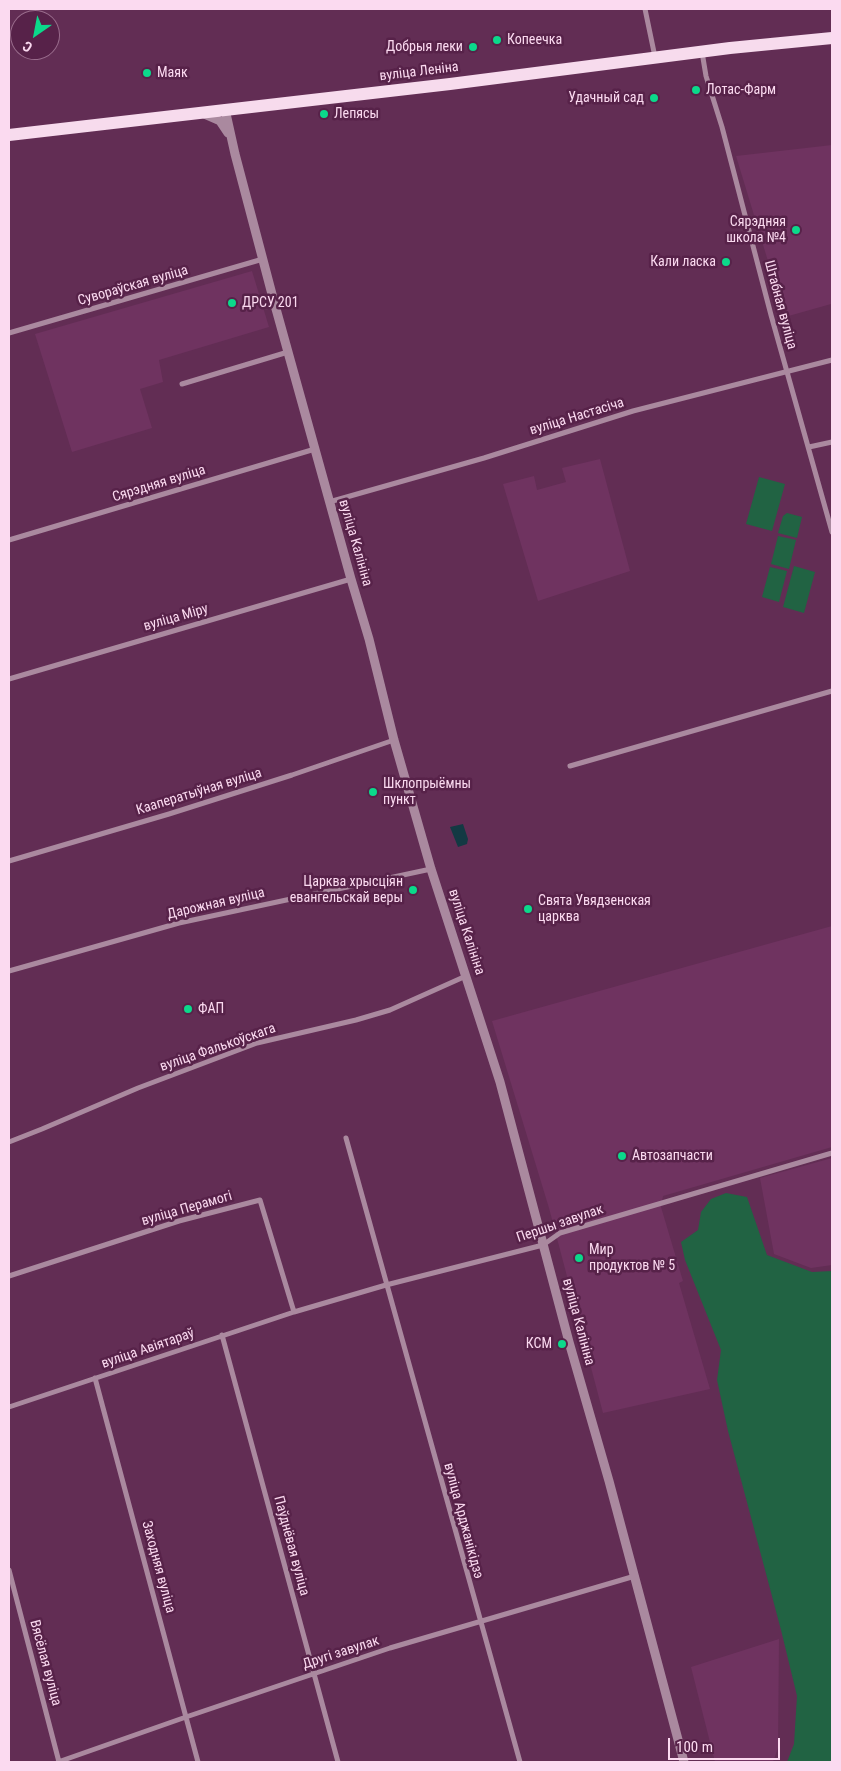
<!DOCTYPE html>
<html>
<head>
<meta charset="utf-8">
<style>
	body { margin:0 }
	#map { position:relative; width:841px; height:1771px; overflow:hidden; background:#622d54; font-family:"Roboto Condensed",sans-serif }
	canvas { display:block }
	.frame { position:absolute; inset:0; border:10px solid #fbdaf0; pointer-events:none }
	.north { position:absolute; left:10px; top:10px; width:50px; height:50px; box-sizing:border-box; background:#572249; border:1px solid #996c8c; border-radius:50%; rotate:213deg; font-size:14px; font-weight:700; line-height:20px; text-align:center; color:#fbdaf0 }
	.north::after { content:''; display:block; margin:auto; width:18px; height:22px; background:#0bd98b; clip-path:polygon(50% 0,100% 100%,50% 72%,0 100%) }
	.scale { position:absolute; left:668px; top:1738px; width:112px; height:22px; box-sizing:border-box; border:2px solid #fbdaf0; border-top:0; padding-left:6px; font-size:15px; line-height:18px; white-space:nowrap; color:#fbdaf0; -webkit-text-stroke:4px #572249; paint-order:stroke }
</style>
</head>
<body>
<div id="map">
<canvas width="841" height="1771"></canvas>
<div class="frame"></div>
<div class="north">С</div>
<div class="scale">100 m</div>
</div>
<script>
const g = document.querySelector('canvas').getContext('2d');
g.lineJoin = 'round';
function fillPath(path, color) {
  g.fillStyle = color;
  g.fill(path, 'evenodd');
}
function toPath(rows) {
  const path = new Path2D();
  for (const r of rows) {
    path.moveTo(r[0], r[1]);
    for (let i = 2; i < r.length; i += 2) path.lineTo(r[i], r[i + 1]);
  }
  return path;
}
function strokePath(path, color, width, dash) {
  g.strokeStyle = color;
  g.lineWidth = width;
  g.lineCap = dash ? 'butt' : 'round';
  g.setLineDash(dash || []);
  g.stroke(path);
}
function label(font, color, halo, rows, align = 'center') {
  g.font = font + ' "Roboto Condensed",sans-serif';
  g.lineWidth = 5;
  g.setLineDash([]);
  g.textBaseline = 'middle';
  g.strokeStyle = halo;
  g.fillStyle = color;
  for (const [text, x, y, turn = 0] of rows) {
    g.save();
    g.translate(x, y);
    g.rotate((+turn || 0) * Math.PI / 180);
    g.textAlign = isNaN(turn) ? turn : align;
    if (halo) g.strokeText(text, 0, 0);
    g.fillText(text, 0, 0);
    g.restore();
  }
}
fillPath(toPath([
	[832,145,832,310,831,304,785,317,736,156],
	[252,271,269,327,159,360,163,382,140,389,152,428,72,452,35,334],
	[600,459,630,571,538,601,503,484,534,476,537,490,566,482,562,468],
	[832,926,832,1147,663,1196,661,1207,683,1281,679,1283,710,1389,603,1413,549,1208,492,1021],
	[832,1158,832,1265,811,1268,774,1254,760,1178],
	[779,1639,778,1748,773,1762,715,1762,691,1667]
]), '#6f3360');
fillPath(toPath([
	[759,477,785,484,772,531,746,524],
	[787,513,802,517,797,538,778,533,783,516],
	[778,536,796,540,789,569,771,564],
	[794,566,815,572,804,613,783,607],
	[770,567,787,571,779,602,762,597],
	[726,1193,747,1197,767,1255,812,1272,832,1271,832,1762,787,1762,794,1744,797,1696,781,1630,728,1431,717,1380,721,1350,685,1260,681,1242,698,1230,701,1212,711,1199]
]), '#216343');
fillPath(toPath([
	[463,824,468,839,467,844,458,847,450,827]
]), '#133943');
strokePath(toPath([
	[645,9,655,57],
	[702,52,706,76,722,127,771,315,832,532],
	[9,333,263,259],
	[182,384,288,352],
	[809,447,832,442],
	[329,502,484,458,633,411,832,360],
	[9,540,315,449],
	[9,679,351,579],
	[570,766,832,691],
	[9,861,169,814,292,775,394,740],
	[9,971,179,923,431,869],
	[346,1138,520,1762],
	[9,1142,42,1129,138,1088,257,1043,356,1020,390,1010,466,976],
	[9,1276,179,1221,260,1200,294,1312],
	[222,1335,338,1762],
	[95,1378,198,1762],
	[9,1407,294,1312,386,1285,543,1245,560,1233,832,1153],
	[9,1570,59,1762],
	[58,1762,186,1717,390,1648,635,1576]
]), '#aa899f', 5);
strokePath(toPath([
	[225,109,235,154,273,298,351,579,369,639,394,740,431,869,500,1082,569,1342,609,1481,684,1762],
	[204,114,220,121,228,133]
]), '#aa899f', 9);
strokePath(toPath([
	[9,135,450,84,730,48,832,38]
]), '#f7dbed', 12);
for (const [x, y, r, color] of [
	[497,40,5,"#0bd98b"],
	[473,47,5,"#0bd98b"],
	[147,73,5,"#0bd98b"],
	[696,90,5,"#0bd98b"],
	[654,98,5,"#0bd98b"],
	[324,114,5,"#0bd98b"],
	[796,230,5,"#0bd98b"],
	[726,262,5,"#0bd98b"],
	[232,303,5,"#0bd98b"],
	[373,792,5,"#0bd98b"],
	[413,890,5,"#0bd98b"],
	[528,909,5,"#0bd98b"],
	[188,1009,5,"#0bd98b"],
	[622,1156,5,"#0bd98b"],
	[579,1258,5,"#0bd98b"],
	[562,1344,5,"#0bd98b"]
]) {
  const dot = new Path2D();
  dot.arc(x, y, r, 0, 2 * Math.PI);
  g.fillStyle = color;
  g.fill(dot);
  strokePath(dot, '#572249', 2);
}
label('14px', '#fbdaf0', '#572249', [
	["Копеечка",507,40],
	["Добрыя леки",463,47,"right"],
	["Маяк",157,73],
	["Лотас-Фарм",706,90],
	["Удачный сад",644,98,"right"],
	["Лепясы",334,114],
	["Сярэдняя",786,222,"right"],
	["школа №4",786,238,"right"],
	["Кали ласка",716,262,"right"],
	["ДРСУ 201",242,303],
	["Шклопрыёмны",383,784],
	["пункт",383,800],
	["Царква хрысціян",403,882,"right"],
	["евангельскай веры",403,898,"right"],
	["Свята Увядзенская",538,901],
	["царква",538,917],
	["ФАП",198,1009],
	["Автозапчасти",632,1156],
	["Мир",589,1250],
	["продуктов № 5",589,1266],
	["КСМ",552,1344,"right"]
], 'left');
label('14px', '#fbdaf0', '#572249', [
	["вуліца Леніна",419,72,-7],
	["Сувораўская вуліца",133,286,-16],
	["Штабная вуліца",780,305,75],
	["вуліца Настасіча",577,417,-17],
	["Сярэдняя вуліца",159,484,-17],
	["вуліца Калініна",355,543,74],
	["вуліца Міру",176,618,-16],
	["Кааператыўная вуліца",199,792,-17],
	["Дарожная вуліца",216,904,-13],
	["вуліца Калініна",466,932,72],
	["вуліца Фалькоўскага",218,1048,-19],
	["вуліца Перамогі",187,1209,-16],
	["Першы завулак",560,1224,-19],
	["вуліца Калініна",578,1322,75],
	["вуліца Авіятараў",148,1349,-19],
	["вуліца Арджанікідзэ",463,1521,75],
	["Паўднёвая вуліца",291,1546,75],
	["Заходняя вуліца",158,1567,75],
	["Другі завулак",341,1653,-18],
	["Вясёлая вуліца",45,1663,75]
]);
</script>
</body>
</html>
